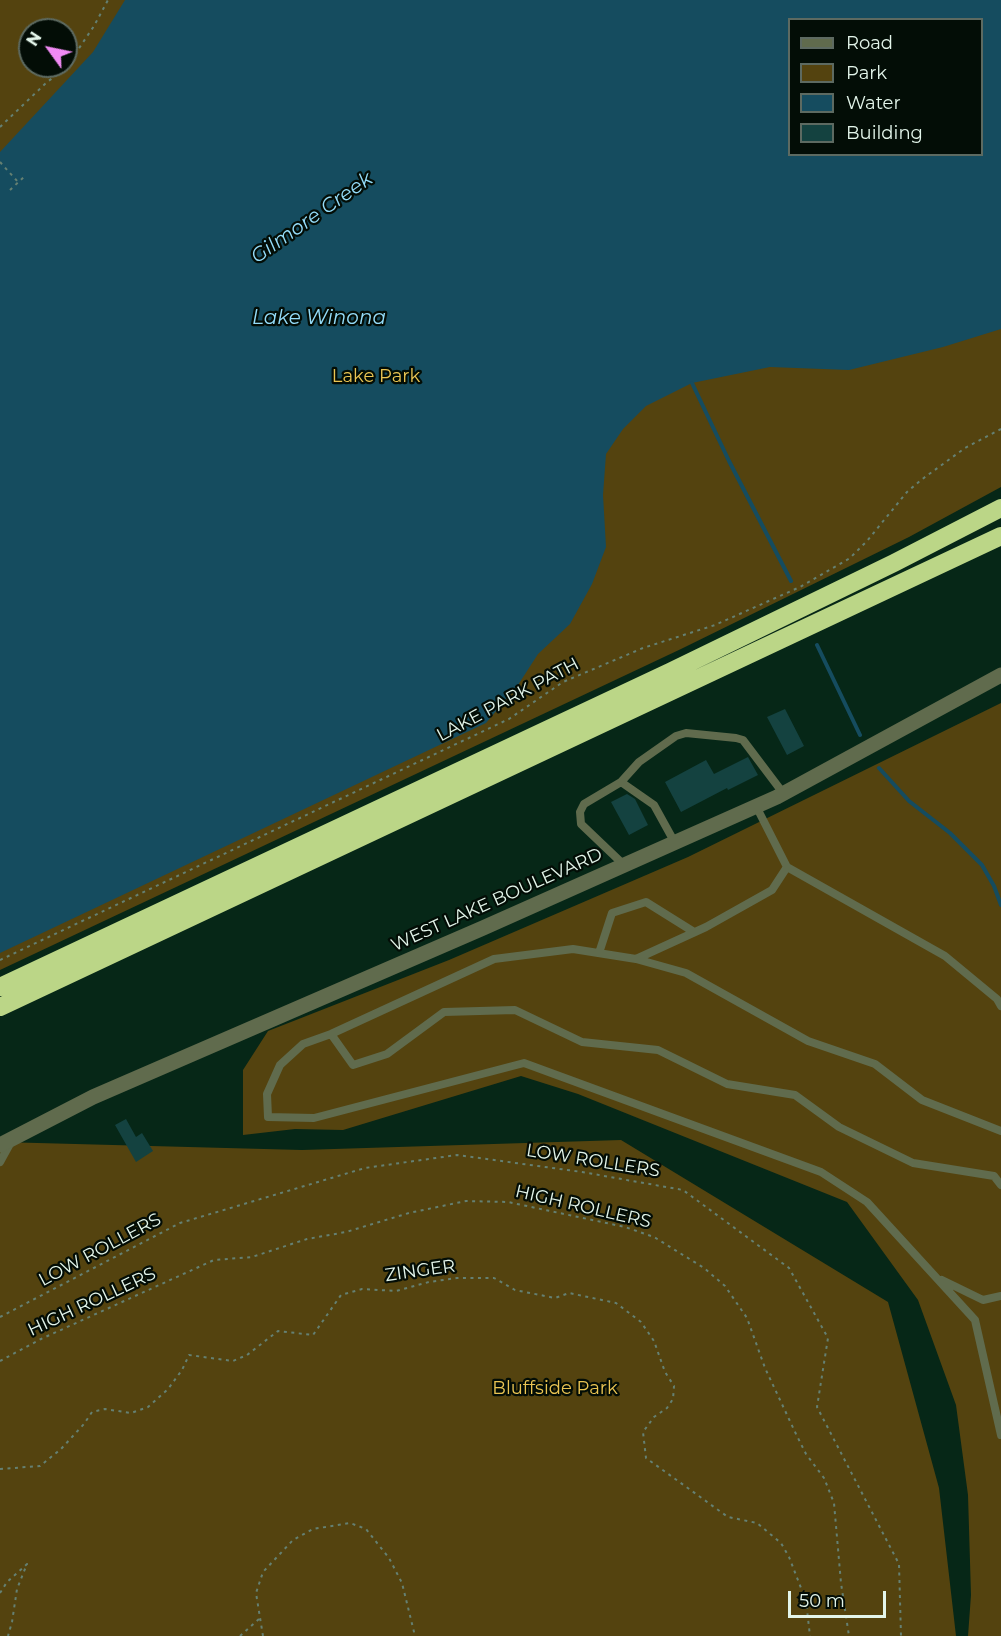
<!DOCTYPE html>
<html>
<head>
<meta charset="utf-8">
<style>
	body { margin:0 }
	#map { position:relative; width:1001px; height:1636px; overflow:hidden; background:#062717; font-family:Montserrat,sans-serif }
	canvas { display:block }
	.legend { position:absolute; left:788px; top:18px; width:195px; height:138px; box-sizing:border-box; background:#030d06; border:2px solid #5d6a61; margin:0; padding:8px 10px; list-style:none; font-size:18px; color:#e3f5ea }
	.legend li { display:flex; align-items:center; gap:12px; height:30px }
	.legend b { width:30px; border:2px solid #5d6a61 }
	.north { position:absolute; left:18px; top:18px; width:60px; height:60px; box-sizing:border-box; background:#030d06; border:2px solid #5d6a61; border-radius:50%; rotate:303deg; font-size:16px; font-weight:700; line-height:24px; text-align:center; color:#e3f5ea }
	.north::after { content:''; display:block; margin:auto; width:21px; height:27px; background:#f18af4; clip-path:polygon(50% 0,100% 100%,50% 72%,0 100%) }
	.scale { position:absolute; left:788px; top:1591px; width:98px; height:27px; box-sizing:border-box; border:3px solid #e3f5ea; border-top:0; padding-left:8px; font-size:18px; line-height:21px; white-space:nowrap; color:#e3f5ea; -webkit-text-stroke:4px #030d06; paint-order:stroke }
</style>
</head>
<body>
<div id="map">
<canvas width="1001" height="1636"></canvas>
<ul class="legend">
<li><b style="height:8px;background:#606b4d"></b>Road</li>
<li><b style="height:16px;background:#54430f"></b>Park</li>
<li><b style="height:16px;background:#154c5f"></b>Water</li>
<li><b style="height:16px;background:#144240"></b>Building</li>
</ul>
<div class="north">N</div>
<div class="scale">50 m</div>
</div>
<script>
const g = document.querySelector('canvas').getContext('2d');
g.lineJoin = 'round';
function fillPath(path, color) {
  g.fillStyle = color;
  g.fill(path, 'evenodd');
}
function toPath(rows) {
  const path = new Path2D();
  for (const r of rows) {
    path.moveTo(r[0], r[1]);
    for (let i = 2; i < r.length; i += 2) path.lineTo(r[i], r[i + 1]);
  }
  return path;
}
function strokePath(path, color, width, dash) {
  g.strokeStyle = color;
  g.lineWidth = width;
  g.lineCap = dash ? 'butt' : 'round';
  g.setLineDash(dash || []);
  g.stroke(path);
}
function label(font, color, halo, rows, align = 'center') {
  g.font = font + ' Montserrat,sans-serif';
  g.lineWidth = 4.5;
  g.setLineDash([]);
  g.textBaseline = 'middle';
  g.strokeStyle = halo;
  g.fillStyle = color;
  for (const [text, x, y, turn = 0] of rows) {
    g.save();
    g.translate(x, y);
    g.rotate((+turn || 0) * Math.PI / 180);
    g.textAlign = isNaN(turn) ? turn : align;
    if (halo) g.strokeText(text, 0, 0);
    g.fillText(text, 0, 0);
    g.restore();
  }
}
fillPath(toPath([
	[0,0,1001,0,1001,487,909,537,681,649,0,970],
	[790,20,982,20,982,154,790,154],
	[30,30,66,30,66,66,30,66],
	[1001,703,1001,1636,968,1636,971,1595,968,1495,956,1405,918,1300,847,1202,578,1094,521,1076,343,1130,295,1129,243,1135,243,1070,268,1031,449,960,688,857],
	[621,1140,888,1302,939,1488,956,1636,0,1636,0,1142,302,1150]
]), '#54430f');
fillPath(toPath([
	[125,0,1001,0,1001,329,943,347,849,370,770,367,692,383,646,406,623,429,606,454,603,495,606,547,592,584,570,624,538,654,518,685,486,723,0,953,0,152,93,52],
	[790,20,982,20,982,154,790,154]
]), '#154c5f');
strokePath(toPath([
	[692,383,729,461,791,581],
	[817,645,860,735],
	[879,768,909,801,950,833,982,865,994,886,1001,905]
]), '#154c5f', 4);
fillPath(toPath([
	[785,709,804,746,787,755,767,717],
	[748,757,758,775,728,790,727,788,681,812,665,782,706,760,714,774],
	[627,794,635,799,648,825,629,835,611,802],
	[126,1119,136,1137,142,1133,153,1151,136,1162,115,1125]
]), '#144240');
strokePath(toPath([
	[0,127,47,82,65,69,94,26,108,0],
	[0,162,18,182],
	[10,190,26,175],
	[0,960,509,719,563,682,643,648,715,625,800,587,850,558,867,541,907,492,921,480,965,448,1001,429],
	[0,1317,180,1223,365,1168,457,1155,582,1172,683,1190,789,1268,828,1338,817,1407,899,1564,901,1636],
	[0,1361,41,1339,214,1260,252,1257,307,1239,346,1232,409,1213,466,1201,508,1202,625,1227,654,1237,704,1268,725,1286,747,1318,765,1368,796,1434,806,1454,824,1478,834,1503,841,1583,849,1636],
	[0,1469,40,1466,61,1449,84,1424,92,1412,105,1409,131,1413,148,1407,168,1389,182,1370,189,1355,233,1361,247,1355,278,1331,313,1335,341,1295,362,1289,396,1291,429,1282,457,1278,494,1278,515,1290,555,1298,569,1293,616,1303,641,1322,654,1341,665,1372,674,1386,673,1399,667,1408,654,1417,643,1432,646,1458,728,1517,757,1523,781,1543,789,1557,806,1601,810,1636],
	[0,1593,7,1582,27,1564,17,1589,12,1622,8,1636],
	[240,1636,260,1618],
	[263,1636,256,1593,263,1572,293,1540,313,1529,350,1523,366,1529,389,1558,402,1583,415,1636]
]), '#658072', 2, [3, 4.5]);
strokePath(toPath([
	[621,782,654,805,675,843],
	[756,806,787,867,945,956,997,999,1001,1006],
	[624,865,581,824,580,812,584,804,621,782,639,762,676,736,686,733,736,738,743,740,783,793],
	[787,867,772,890,706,927,636,959,573,949,494,959,331,1034,303,1044,280,1065,267,1094,268,1117,314,1118,524,1063,821,1172,867,1202,975,1320,1001,1435],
	[599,953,612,913,646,902,694,932],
	[636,959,686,973,808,1041,875,1064,922,1100,1001,1131],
	[331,1034,353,1065,387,1054,444,1012,515,1010,582,1042,658,1050,727,1084,795,1095,839,1127,913,1163,994,1176,1001,1185],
	[0,1162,11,1142],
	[942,1280,983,1300,1001,1296]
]), '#606b4d', 8);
strokePath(toPath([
	[0,1145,93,1097,483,928,777,797,1001,675]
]), '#606b4d', 15);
strokePath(toPath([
	[0,987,670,672,894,563,1001,508],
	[0,1007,1001,536]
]), '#bbd687', 18);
label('18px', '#ebc553', '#030d06', [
	["Lake Park",376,377],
	["Bluffside Park",555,1389]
]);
label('18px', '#e3f5ea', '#030d06', [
	["LAKE PARK PATH",508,700,-28],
	["WEST LAKE BOULEVARD",497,900,-24],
	["LOW ROLLERS",593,1161,9],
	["HIGH ROLLERS",583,1207,13],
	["LOW ROLLERS",100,1250,-28],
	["ZINGER",420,1271,-8],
	["HIGH ROLLERS",92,1302,-25]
]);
label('italic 20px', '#94dcf9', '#030d06', [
	["Gilmore Creek",312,218,-35],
	["Lake Winona",319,318]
]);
</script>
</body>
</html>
